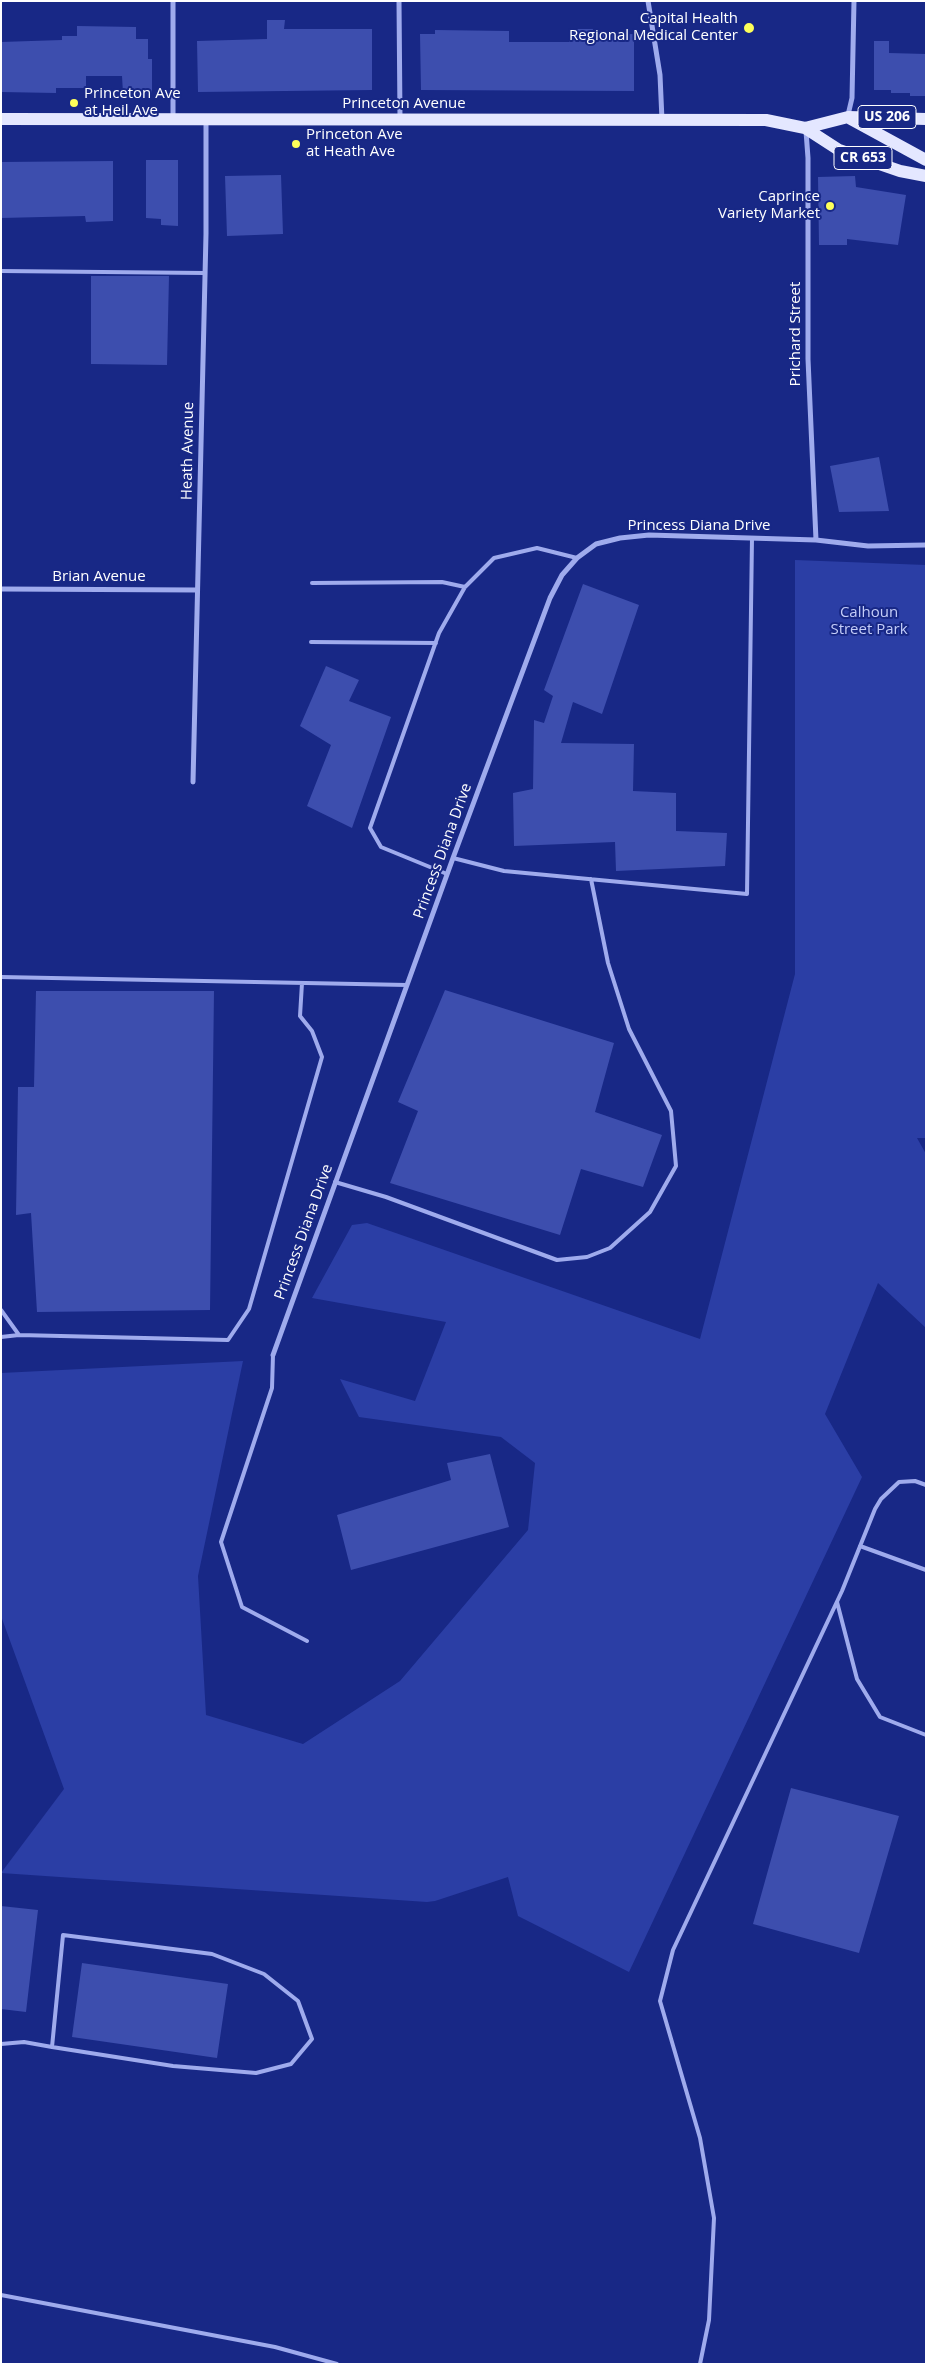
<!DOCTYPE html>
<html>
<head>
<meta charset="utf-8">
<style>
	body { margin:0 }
	#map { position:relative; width:927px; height:2365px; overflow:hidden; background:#182886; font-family:"Open Sans",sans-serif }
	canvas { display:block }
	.frame { position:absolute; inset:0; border:2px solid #fff; pointer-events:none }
</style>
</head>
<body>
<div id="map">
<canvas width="927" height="2365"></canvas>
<div class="frame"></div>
</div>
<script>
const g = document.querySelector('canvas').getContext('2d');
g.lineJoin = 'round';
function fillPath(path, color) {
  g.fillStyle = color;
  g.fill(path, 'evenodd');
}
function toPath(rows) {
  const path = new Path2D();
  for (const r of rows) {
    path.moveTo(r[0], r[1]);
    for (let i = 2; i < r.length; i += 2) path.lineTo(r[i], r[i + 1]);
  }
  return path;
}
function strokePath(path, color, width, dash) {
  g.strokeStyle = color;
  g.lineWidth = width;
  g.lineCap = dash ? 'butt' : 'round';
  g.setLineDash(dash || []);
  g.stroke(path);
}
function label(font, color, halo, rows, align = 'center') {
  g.font = font + ' "Open Sans",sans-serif';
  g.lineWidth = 4;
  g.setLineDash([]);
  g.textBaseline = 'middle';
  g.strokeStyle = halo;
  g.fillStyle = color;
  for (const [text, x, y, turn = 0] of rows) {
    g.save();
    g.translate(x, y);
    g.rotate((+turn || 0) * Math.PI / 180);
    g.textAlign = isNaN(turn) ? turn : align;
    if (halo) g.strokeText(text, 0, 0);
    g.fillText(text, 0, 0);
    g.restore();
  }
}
fillPath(toPath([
	[795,560,926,565,926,1138,917,1138,926,1154,926,1328,878,1283,825,1414,862,1477,629,1972,518,1916,508,1877,435,1901,427,1902,1,1873,64,1789,1,1616,1,1373,243,1361,198,1576,206,1715,303,1744,400,1681,528,1530,535,1463,501,1437,359,1417,340,1379,415,1401,446,1322,312,1298,352,1225,367,1223,700,1339,795,974]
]), '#2b3ea5');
fillPath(toPath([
	[267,20,285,20,284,29,372,29,372,90,198,92,197,41,267,39],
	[77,26,136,27,136,39,148,39,148,59,152,59,152,94,123,93,122,76,86,76,86,88,56,88,56,93,1,92,1,42,62,40,62,36,77,36],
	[569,29,593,29,592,35,634,34,634,91,421,90,420,34,435,34,435,30,509,31,509,42,569,42],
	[874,41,889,41,889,53,926,54,926,96,910,96,910,93,891,93,891,90,874,90],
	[146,160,178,160,178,226,161,225,161,219,146,218],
	[113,161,113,221,86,222,85,216,1,218,1,162],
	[281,175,283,234,227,236,225,176],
	[855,176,856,187,906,195,898,245,847,239,847,245,819,245,818,177],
	[91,276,169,276,167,365,91,364],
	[879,457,889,511,839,512,830,466],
	[583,584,639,605,602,714,573,702,561,743,634,744,633,791,676,793,676,831,727,833,725,866,616,871,615,842,514,846,513,793,533,789,534,720,544,723,553,696,544,690],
	[326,666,359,680,349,701,391,717,352,828,307,806,331,745,300,726],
	[445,990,614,1043,595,1112,662,1135,643,1187,581,1169,560,1235,390,1183,418,1111,398,1102],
	[36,991,214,991,210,1310,37,1312,31,1213,16,1215,18,1087,34,1087],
	[490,1454,509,1527,351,1570,337,1515,451,1480,447,1463],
	[791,1788,899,1816,859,1953,753,1924],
	[1,1906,38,1910,26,2012,1,2009],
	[82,1963,228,1984,217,2058,72,2037]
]), '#3d4eae');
strokePath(toPath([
	[1,271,205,273],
	[312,583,442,582,465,587],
	[311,642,436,643],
	[453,858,504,871,747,894,752,538],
	[447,874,381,847,370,828,439,633,465,587,494,558,537,548,577,558],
	[1,977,407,985],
	[335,1182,386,1197,557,1260,587,1257,610,1248,650,1212,676,1166,671,1111,629,1029,608,963,591,879],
	[1,1310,19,1335,228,1340,249,1309,322,1057,312,1031,300,1016,302,983],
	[1,1337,19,1335],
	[273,1355,272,1388,221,1542,242,1607,307,1641],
	[860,1546,926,1570],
	[837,1602,857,1679,880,1717,926,1735],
	[1,2044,24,2042,52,2047,173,2066,256,2073,291,2064,312,2039,298,2001,264,1974,212,1954,63,1935,52,2047],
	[1,2295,275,2347,337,2364],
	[700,2364,709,2320,714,2218,700,2138,660,2001,673,1950,842,1591,875,1509,881,1499,899,1482,915,1481,926,1485]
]), '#9fabed', 4);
strokePath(toPath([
	[399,1,400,118],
	[648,1,660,75,662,120],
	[848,115,852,98,854,1],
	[173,119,173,1],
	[806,131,808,158,808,359,816,540],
	[1,589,197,590],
	[193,782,206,234,206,120],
	[273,1355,453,858,550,598,562,575,577,558,596,544,620,538,649,535,816,540,868,546,926,545]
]), '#9fabed', 5);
strokePath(toPath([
	[849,118,926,160],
	[1,119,766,120,805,128,839,150,900,171,926,176],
	[805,128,848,117,926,119]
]), '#e4e7ff', 12);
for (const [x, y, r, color] of [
	[749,28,6,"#feff5a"],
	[74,103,5,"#feff5a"],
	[296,144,5,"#feff5a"],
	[830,206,5,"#feff5a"]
]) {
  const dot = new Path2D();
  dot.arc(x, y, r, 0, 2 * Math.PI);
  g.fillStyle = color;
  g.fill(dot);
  strokePath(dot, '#182886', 2);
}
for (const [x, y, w] of [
	[887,117,58],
	[863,158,58]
]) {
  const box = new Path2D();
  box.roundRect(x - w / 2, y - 11.5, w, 23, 4);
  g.fillStyle = '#182886';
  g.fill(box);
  strokePath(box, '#fff', 1);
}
label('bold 14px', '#fff', null, [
	["US 206",887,117],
	["CR 653",863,158]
]);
label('15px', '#fff', '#182886', [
	["Capital Health",738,19],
	["Regional Medical Center",738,36],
	["Princeton Ave",84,94,"left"],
	["at Heil Ave",84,111,"left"],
	["Princeton Ave",306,135,"left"],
	["at Heath Ave",306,152,"left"],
	["Caprince",820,197],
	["Variety Market",820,214]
], 'right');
label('15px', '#fff', '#182886', [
	["Princeton Avenue",404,104],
	["Prichard Street",796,334,-90],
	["Heath Avenue",188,451,-89],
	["Princess Diana Drive",699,526],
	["Brian Avenue",99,577],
	["Princess Diana Drive",443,851,-70],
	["Princess Diana Drive",304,1232,-70]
]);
label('15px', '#c4cdf9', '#182886', [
	["Calhoun",869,613],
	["Street Park",869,630]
]);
</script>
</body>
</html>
